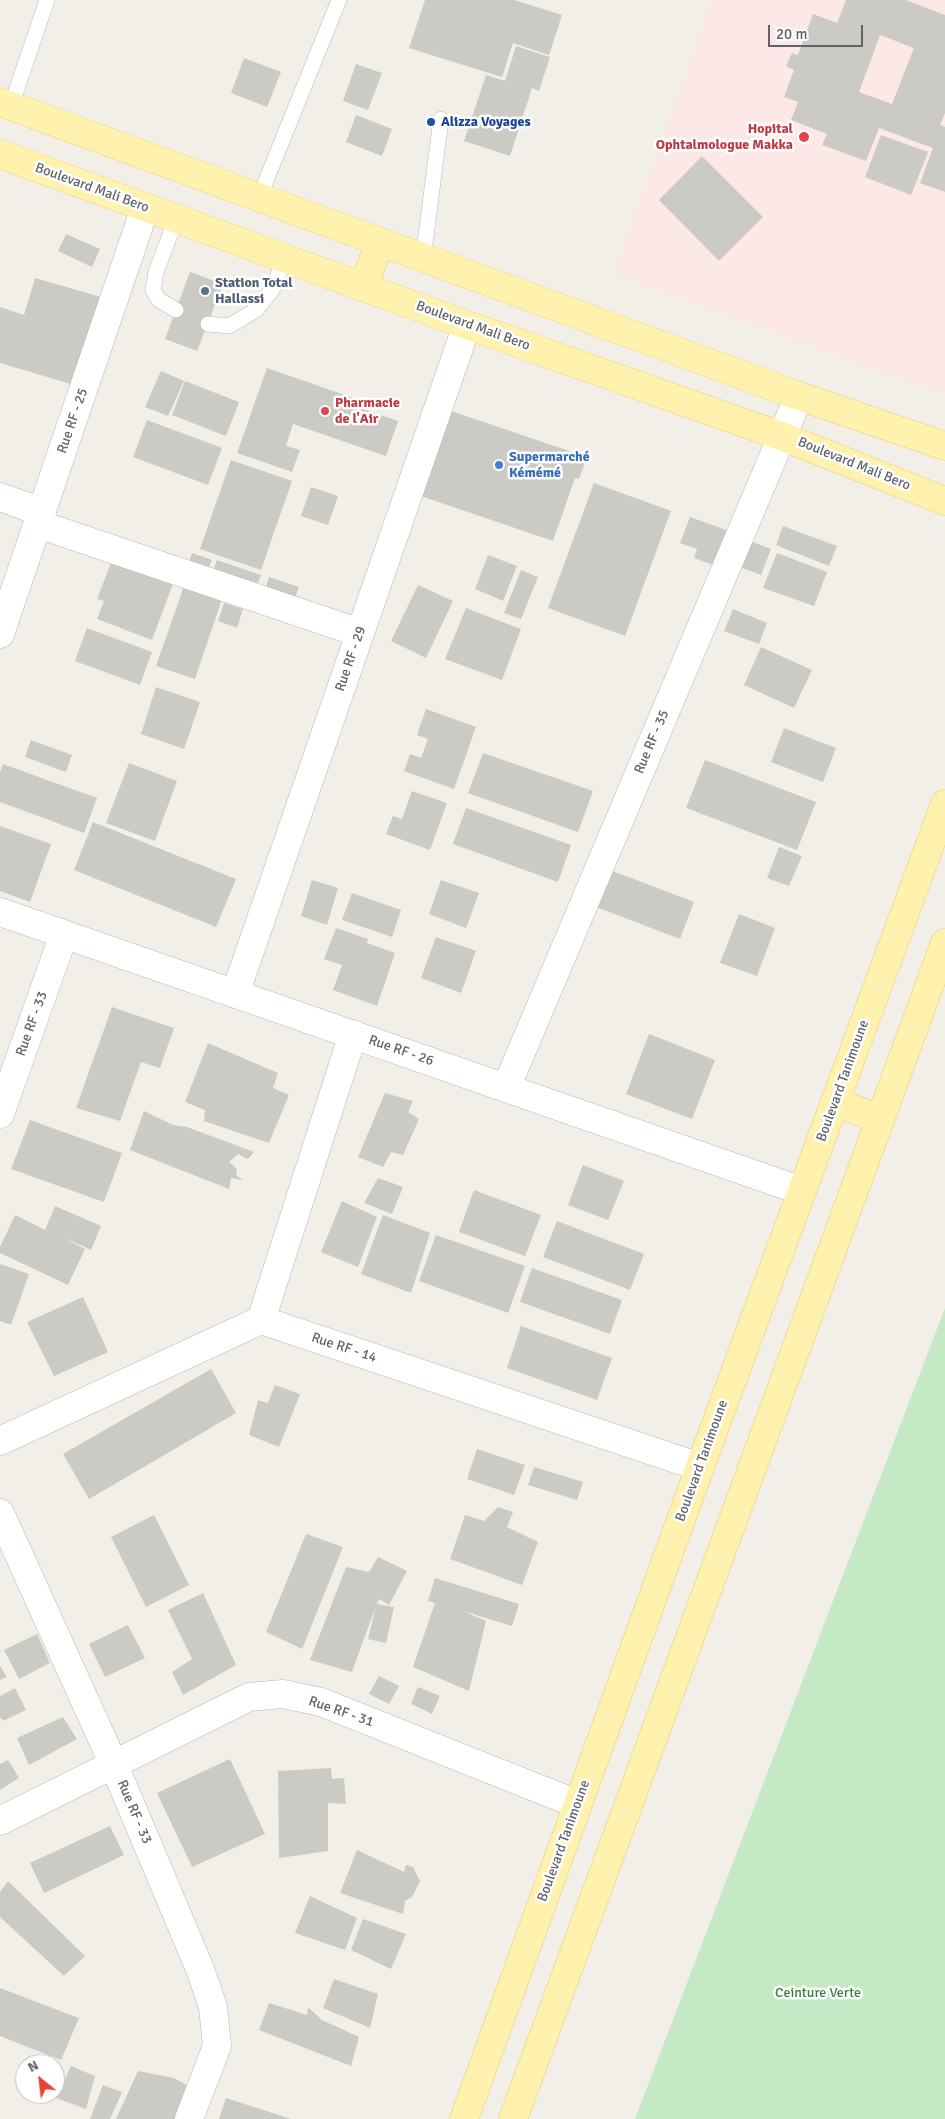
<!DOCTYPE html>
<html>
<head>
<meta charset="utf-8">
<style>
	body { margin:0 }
	#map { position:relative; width:945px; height:2119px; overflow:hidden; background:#f1efe8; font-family:Signika,sans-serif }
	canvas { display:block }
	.north { position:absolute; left:15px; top:2054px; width:50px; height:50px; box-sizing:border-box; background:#fff; border:1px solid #bfc1c3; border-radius:50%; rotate:331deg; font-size:14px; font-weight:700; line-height:20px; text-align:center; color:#5f6368 }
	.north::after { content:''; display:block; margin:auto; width:18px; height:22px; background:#ea4335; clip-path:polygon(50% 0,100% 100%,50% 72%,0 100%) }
	.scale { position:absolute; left:768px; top:25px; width:95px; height:22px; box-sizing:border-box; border:2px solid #5f6368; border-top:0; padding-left:6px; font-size:15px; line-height:18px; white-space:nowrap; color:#5f6368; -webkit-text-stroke:4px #fff; paint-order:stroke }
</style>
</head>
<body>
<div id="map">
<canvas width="945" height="2119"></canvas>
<div class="north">N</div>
<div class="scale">20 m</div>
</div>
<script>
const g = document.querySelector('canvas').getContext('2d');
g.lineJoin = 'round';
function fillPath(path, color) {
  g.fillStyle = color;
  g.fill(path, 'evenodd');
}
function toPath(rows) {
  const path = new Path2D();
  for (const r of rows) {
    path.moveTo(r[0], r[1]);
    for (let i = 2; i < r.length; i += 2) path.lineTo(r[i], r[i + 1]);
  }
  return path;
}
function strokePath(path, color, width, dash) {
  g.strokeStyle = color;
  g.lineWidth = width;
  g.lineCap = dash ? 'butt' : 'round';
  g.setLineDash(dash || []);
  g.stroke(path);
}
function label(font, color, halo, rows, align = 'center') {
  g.font = font + ' Signika,sans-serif';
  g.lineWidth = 5;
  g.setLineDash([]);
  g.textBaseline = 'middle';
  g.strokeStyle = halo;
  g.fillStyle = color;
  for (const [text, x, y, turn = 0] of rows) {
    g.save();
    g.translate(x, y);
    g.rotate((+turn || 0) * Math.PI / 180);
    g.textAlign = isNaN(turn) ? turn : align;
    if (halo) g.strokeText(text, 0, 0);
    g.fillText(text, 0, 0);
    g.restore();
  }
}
fillPath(toPath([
	[712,0,945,0,945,395,614,274]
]), '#fce8e6');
fillPath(toPath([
	[945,1308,945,2119,635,2119]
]), '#c5e8c5');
fillPath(toPath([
	[425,0,514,0,562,15,549,55,513,43,502,77,409,48],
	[846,0,906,0,945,15,945,113,940,125,945,127,945,192,920,183,933,148,879,128,866,161,822,145,827,134,791,120,798,102,784,97,794,70,786,66,792,53,798,55,813,14,837,23],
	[880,35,914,48,892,104,859,92],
	[516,46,550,57,539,91,532,88,510,156,464,141,486,75,505,81],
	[244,58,281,72,267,107,231,93],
	[356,64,382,73,368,110,343,101],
	[356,115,392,129,382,156,346,142],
	[881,135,928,152,911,195,865,177],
	[702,156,763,217,719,261,659,200],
	[66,234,100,249,92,267,58,251],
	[190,272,223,284,197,351,165,339],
	[35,278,101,297,74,385,0,363,0,307,24,315],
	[267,368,365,402,363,409,398,421,386,456,293,424,286,446,300,450,292,472,237,453],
	[161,371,184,381,168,416,145,407],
	[185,381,239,402,226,436,172,415],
	[448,410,587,457,579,479,575,478,553,541,418,495],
	[147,420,222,448,208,485,133,457],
	[231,460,292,481,261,570,200,549],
	[594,483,671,511,625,636,548,608],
	[311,487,338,496,328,525,301,516],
	[690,517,729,531,716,566,694,558,697,549,680,543],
	[783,526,837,546,829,566,776,545],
	[750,541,771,549,761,575,739,567],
	[192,553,212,560,206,575,187,569],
	[777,553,827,572,814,606,763,588],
	[488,555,517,566,503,601,475,589],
	[113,558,174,581,152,640,97,619,104,601,97,599],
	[217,560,261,575,254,592,211,578],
	[521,570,538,577,521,619,504,613],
	[269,577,299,587,292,606,263,596],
	[418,585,453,601,426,658,391,641],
	[184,586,222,599,195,679,156,666],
	[224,603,243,609,237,628,218,621],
	[466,608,521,629,502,680,445,659],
	[733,609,767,623,759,644,724,631],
	[87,628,152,652,140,685,75,661],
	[761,647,812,670,794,708,744,685],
	[156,687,200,702,184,749,141,734],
	[426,709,476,727,454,789,404,771,410,754,421,758,428,739,417,735],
	[784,728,836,748,823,782,771,762],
	[31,740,72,755,66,772,25,757],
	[483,753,593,791,578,832,468,793],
	[705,760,816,802,797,850,686,808],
	[129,763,177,781,155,841,106,823],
	[3,764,97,798,84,833,0,802,0,772],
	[412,791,447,803,430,850,386,834,393,816,402,819],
	[466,808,571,845,558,882,453,844],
	[93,822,236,879,216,927,74,870],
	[0,826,51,844,30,902,0,891],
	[779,847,802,856,789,886,767,878],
	[610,870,694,902,680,939,596,907],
	[312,880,338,888,327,925,301,916],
	[441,880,479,893,466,928,429,914],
	[352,893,401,910,392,937,342,920],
	[739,914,775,928,757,976,720,963],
	[336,928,368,939,367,943,395,953,377,1006,333,990,342,965,324,959],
	[436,937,476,951,461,993,421,978],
	[112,1007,174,1028,160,1068,141,1062,120,1121,76,1108],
	[649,1034,715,1060,692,1119,626,1094],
	[208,1043,278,1073,273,1088,289,1095,269,1143,204,1121,205,1110,185,1102],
	[385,1093,413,1101,408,1112,419,1119,403,1155,391,1152,383,1167,358,1157],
	[144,1111,173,1125,187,1127,254,1152,248,1159,238,1154,229,1162,237,1169,236,1175,243,1180,231,1178,229,1189,130,1150],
	[30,1120,122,1153,104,1202,11,1169],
	[583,1165,624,1181,608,1220,568,1205],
	[378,1178,403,1187,392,1214,364,1203],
	[474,1190,541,1215,525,1256,459,1232],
	[342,1201,377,1217,358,1267,321,1252],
	[55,1206,101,1226,91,1250,63,1237,85,1249,68,1285,0,1253,0,1247,15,1215,45,1230],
	[383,1215,430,1233,411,1293,361,1274],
	[557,1221,644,1254,630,1290,543,1257],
	[436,1235,525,1266,508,1313,419,1281],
	[0,1264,29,1274,11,1325,0,1321],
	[532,1268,622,1300,610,1334,520,1302],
	[83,1297,108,1352,54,1376,27,1322],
	[521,1326,612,1358,597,1400,507,1368],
	[211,1369,236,1413,89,1499,63,1454],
	[275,1385,300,1394,279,1447,249,1435,258,1400,268,1403],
	[477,1449,525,1465,514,1495,467,1479],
	[534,1467,583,1482,577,1500,528,1485],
	[498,1507,513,1512,507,1527,538,1542,522,1585,450,1559,465,1515,484,1521],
	[154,1515,189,1585,146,1607,111,1537],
	[306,1534,343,1547,302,1649,266,1632],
	[378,1557,407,1571,389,1605,379,1599,377,1604,394,1607,386,1643,368,1639,376,1606,352,1672,310,1660,346,1567,369,1572],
	[435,1578,519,1604,512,1626,463,1611,486,1621,469,1691,413,1667,435,1603,428,1601],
	[203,1593,236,1665,183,1695,172,1672,192,1659,168,1610],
	[128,1625,145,1658,105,1677,89,1644],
	[37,1634,50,1663,19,1679,4,1650],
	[0,1666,7,1677,0,1680],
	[379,1676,399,1686,389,1704,369,1694],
	[418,1687,440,1696,432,1714,411,1704],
	[15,1688,26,1710,3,1721,2,1718,0,1719,0,1696],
	[63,1717,77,1739,29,1765,17,1738],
	[230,1759,265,1834,192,1867,157,1793],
	[8,1760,19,1778,0,1790,0,1764],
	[331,1768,332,1779,344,1778,346,1804,328,1803,328,1851,279,1858,278,1771],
	[110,1826,124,1855,44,1893,30,1863],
	[357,1850,404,1872,406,1865,413,1867,420,1881,412,1897,405,1901,403,1914,340,1893],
	[8,1881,85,1956,64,1976,0,1917,0,1892],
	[310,1896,357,1918,345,1950,295,1933],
	[363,1919,406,1934,391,1969,351,1950],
	[334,1979,378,1994,370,2028,323,2008],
	[0,1988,79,2018,61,2060,0,2036],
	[269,2003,307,2015,308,2007,322,2020,359,2037,351,2066,259,2030],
	[71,2066,95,2076,86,2109,56,2098],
	[138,2071,174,2078,195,2090,187,2119,116,2119],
	[103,2085,122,2092,110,2119,90,2119],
	[226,2098,291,2119,219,2119]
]), '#cccac5');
const lane = toPath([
	[11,106,47,0],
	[259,198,339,0],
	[423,259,441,119],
	[176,310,159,300,153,290,156,272,176,219],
	[208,324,229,326,256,310,272,290,285,258]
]);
const street = toPath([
	[0,497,42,512],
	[38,524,360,633],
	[0,634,145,208],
	[0,912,802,1191],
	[235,994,467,325],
	[506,1088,799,396],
	[0,1114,64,934],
	[261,1320,353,1034],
	[0,1441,261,1320,700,1467],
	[0,1513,114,1765,200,1969,213,2007,217,2046,189,2119],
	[0,1821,249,1697,283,1694,321,1702,577,1804]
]);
const primary = toPath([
	[0,102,799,396,945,446],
	[0,154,467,325,781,436,945,501],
	[364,286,379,243],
	[835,1102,880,1119],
	[464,2119,700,1467,945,804],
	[513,2119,945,943]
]);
strokePath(lane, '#b5b8bc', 16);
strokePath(street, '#b5b8bc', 29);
strokePath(primary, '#f2c960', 29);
strokePath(lane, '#fff', 15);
strokePath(street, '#fff', 28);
strokePath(primary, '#fff2af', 28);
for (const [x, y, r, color] of [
	[431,122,5,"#1a4fb4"],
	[804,137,6,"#e0444e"],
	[205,291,5,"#5c6f8a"],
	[325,411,5,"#e0444e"],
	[499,465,5,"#3f7fe0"]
]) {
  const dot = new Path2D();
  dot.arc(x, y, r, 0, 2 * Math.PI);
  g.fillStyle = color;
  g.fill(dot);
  strokePath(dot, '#fff', 2);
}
label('bold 14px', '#164399', '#fff', [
	["Alizza Voyages",441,122]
], 'left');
label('bold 14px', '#be3a42', '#fff', [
	["Hopital",793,129],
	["Ophtalmologue Makka",793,145],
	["Pharmacie",335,403,"left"],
	["de l'Air",335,419,"left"]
], 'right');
label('14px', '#5f6368', '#fff', [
	["Boulevard Mali Bero",92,188,20],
	["Boulevard Mali Bero",473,326,20],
	["Rue RF - 25",73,421,-71],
	["Boulevard Mali Bero",854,464,22],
	["Rue RF - 29",351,659,-71],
	["Rue RF - 35",652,742,-67],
	["Rue RF - 33",32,1024,-70],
	["Rue RF - 26",401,1051,19],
	["Boulevard Tanimoune",843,1081,-70],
	["Rue RF - 14",344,1348,18],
	["Boulevard Tanimoune",702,1461,-70],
	["Rue RF - 31",341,1712,19],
	["Rue RF - 33",134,1812,67],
	["Boulevard Tanimoune",564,1841,-70]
]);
label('bold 14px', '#4e5e75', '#fff', [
	["Station Total",215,283],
	["Hallassi",215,299]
], 'left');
label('bold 14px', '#366cbe', '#fff', [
	["Supermarché",509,457],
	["Kémémé",509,473]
], 'left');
label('14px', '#348238', '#fff', [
	["Ceinture Verte",818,1993]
]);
</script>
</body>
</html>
